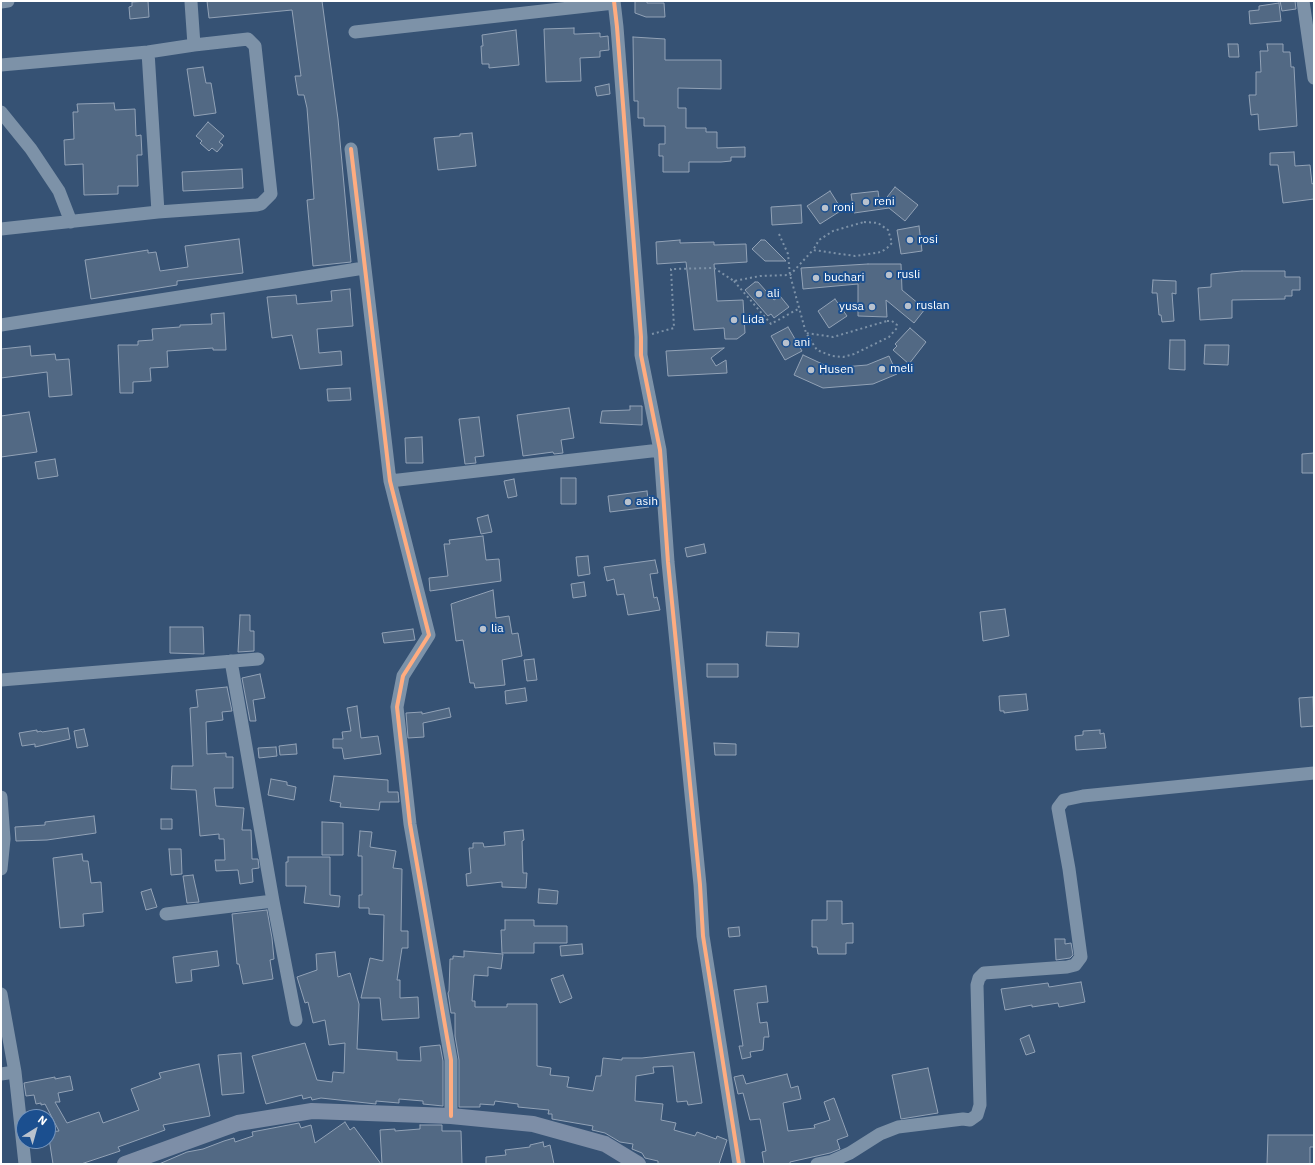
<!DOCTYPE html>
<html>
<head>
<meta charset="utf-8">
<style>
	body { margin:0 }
	#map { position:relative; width:1315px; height:1165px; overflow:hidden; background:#365274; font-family:"IBM Plex Sans",sans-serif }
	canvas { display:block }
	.frame { position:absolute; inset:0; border:2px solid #fff; pointer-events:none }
	.north { position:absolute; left:16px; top:1109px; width:40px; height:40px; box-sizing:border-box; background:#1b4f8f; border:1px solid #7695bc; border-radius:50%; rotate:37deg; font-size:11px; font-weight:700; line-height:16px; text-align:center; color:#fff }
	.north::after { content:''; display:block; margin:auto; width:14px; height:18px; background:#b9c2ce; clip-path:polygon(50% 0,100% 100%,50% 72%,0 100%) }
</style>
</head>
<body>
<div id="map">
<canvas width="1315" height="1165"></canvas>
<div class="frame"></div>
<div class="north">N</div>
</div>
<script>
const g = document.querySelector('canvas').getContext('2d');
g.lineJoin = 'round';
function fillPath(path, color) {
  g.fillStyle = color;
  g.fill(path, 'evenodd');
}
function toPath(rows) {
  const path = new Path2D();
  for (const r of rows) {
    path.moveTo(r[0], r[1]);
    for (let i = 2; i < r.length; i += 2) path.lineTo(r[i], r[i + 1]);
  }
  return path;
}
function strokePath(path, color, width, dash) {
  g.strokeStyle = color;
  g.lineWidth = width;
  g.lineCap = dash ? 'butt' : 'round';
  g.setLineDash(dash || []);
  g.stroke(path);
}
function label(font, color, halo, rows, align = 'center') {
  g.font = font + ' "IBM Plex Sans",sans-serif';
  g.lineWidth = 4;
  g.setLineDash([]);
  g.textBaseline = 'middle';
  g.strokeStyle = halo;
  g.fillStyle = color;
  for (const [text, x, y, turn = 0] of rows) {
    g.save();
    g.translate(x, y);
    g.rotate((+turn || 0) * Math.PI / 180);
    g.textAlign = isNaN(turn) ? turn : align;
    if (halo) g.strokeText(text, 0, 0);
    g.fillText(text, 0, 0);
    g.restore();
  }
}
const building = toPath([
	[148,1,149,17,130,19,129,7,132,6,132,2,148,1],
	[207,1,322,1,338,119,351,262,313,266,307,200,314,199,307,108,304,95,298,95,295,76,301,76,292,10,209,18,207,1],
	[635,1,647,1,647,3,664,3,665,17,646,17,635,13,635,1],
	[1280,1,1295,1,1296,9,1282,11,1280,1],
	[1279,3,1281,21,1250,24,1249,11,1259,10,1259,6,1279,3],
	[574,28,574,34,577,34,600,33,600,37,608,36,609,50,600,51,600,57,580,58,581,81,546,82,544,29,574,28],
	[516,30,519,65,489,68,489,64,482,64,481,46,483,46,482,35,516,30],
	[633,37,665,39,665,60,721,60,721,89,678,88,678,108,686,108,686,128,706,128,706,132,717,132,717,148,745,147,745,157,731,157,731,161,721,162,689,162,689,172,663,172,663,156,659,156,659,144,665,144,665,126,644,126,644,118,638,118,638,101,634,101,633,37],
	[1228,44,1238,44,1239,57,1229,57,1228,44],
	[1267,44,1283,44,1283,52,1290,52,1291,67,1294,67,1297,126,1259,130,1258,114,1251,115,1249,95,1256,95,1256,72,1261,72,1260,51,1268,51,1267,44],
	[203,67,206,83,211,83,216,113,194,116,187,69,203,67],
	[609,84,610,94,597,96,595,87,609,84],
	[114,103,115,110,135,109,136,136,141,135,142,155,137,155,138,186,118,186,118,194,84,195,83,164,65,165,64,140,74,139,73,112,78,112,77,104,114,103],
	[208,122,224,136,219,142,223,145,217,152,212,148,209,151,200,143,202,141,196,136,208,122],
	[472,133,476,166,438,170,434,138,460,136,460,134,472,133],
	[1294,152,1295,166,1310,165,1312,184,1314,183,1314,199,1283,203,1278,165,1270,165,1270,153,1294,152],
	[242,169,243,188,183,191,182,172,242,169],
	[895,187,918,205,905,221,889,208,854,213,851,194,878,191,880,206,895,187],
	[830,191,842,210,820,224,807,206,830,191],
	[801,205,802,223,772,225,771,207,801,205],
	[919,226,922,251,901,254,897,230,919,226],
	[239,239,243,273,177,281,177,285,91,299,85,260,148,250,148,253,156,252,160,271,188,267,185,246,239,239],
	[680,240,680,243,714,242,714,245,746,244,747,262,714,264,717,301,743,300,745,333,737,339,725,339,724,328,694,330,686,262,657,264,656,242,680,240],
	[761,240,765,240,786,261,765,261,752,249,761,240],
	[868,264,901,264,902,290,925,309,914,323,886,300,887,317,858,316,858,284,803,289,801,268,868,264],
	[1242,271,1285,271,1285,277,1300,277,1300,290,1292,290,1292,296,1285,296,1285,299,1232,300,1232,318,1200,320,1198,288,1211,287,1211,274,1242,271],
	[1153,280,1176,281,1176,294,1172,293,1174,321,1162,322,1161,315,1159,315,1157,293,1152,293,1153,280],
	[755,282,758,282,774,300,780,296,789,307,774,318,771,314,768,316,745,290,755,282],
	[350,289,353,326,317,329,319,353,341,351,342,365,300,369,292,335,272,338,267,297,296,295,297,304,332,301,331,291,350,289],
	[835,299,847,316,829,328,818,311,835,299],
	[224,313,226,350,213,350,213,348,167,351,168,367,150,368,151,381,133,382,133,393,120,393,118,345,138,345,138,341,153,340,152,329,180,327,180,325,212,324,211,314,224,313],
	[788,327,802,351,785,360,771,336,788,327],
	[910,328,926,342,909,364,893,350,897,346,895,344,910,328],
	[1170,340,1185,340,1185,370,1169,369,1170,340],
	[1205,345,1229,345,1228,365,1204,364,1205,345],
	[30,346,31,356,55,354,56,360,69,359,72,395,49,397,47,372,1,378,1,349,30,346],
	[724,348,711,358,716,366,726,360,727,373,668,376,666,351,724,348],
	[803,355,831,368,867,365,889,356,897,374,873,384,823,388,794,375,803,355],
	[350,388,351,400,328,401,327,389,350,388],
	[630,406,642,406,642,425,600,423,602,411,630,410,630,406],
	[569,408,574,438,561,440,563,453,554,454,553,452,523,456,517,415,569,408],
	[29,412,37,452,1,457,1,416,29,412],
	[479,417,484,456,475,457,476,463,465,464,459,419,479,417],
	[422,437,423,463,406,463,405,438,422,437],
	[1314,453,1314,473,1302,473,1302,454,1314,453],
	[55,459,58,476,38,479,35,462,55,459],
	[561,478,576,478,576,504,561,504,561,478],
	[514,479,517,496,508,498,504,481,514,479],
	[647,491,649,507,610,512,608,496,647,491],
	[488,515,492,532,481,534,477,518,488,515],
	[483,536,486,560,499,559,501,581,430,591,429,578,448,576,444,544,450,544,449,540,483,536],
	[704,544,706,553,687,557,685,548,704,544],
	[588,556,590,574,578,576,576,557,588,556],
	[655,560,658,573,650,574,654,598,657,597,660,610,628,615,624,594,617,595,614,579,607,581,604,567,655,560],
	[584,582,586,596,573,598,571,584,584,582],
	[493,590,496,618,509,616,512,634,518,633,522,656,502,660,505,685,475,688,474,683,470,683,463,640,456,641,451,604,493,590],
	[1005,609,1009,636,983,641,980,612,1005,609],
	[240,615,250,615,250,631,254,631,254,651,238,652,240,615],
	[170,627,203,627,204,654,170,653,170,627],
	[413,629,415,640,384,643,382,633,413,629],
	[767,632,799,633,798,647,766,646,767,632],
	[534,659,537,680,527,681,524,660,534,659],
	[707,664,738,664,738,677,707,677,707,664],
	[260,674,265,698,253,700,256,721,250,721,242,678,260,674],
	[227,687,232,711,222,712,223,720,206,722,207,754,226,753,226,757,233,757,233,788,214,788,216,806,244,808,242,830,251,830,252,859,258,859,259,868,252,869,253,882,240,884,238,870,216,871,215,860,225,860,224,839,219,839,219,834,200,836,196,790,171,789,172,766,193,766,190,708,198,707,196,690,227,687],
	[525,688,527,701,506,704,505,691,525,688],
	[1026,694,1028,710,1004,713,1004,711,1000,711,999,696,1026,694],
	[1313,697,1314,726,1301,727,1299,698,1313,697],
	[357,706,361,738,378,736,381,754,344,759,342,748,333,748,333,739,343,739,342,732,351,731,347,708,357,706],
	[449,708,451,717,423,723,424,737,408,738,406,713,422,712,422,714,449,708],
	[68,728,70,739,35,747,35,744,22,746,19,733,37,730,37,732,41,731,42,732,68,728],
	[84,729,88,746,77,748,74,731,84,729],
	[1100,730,1100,734,1104,733,1106,748,1076,750,1075,736,1083,735,1083,731,1100,730],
	[714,743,736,744,736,755,715,755,714,743],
	[296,744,297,754,280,755,279,746,296,744],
	[276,747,277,756,259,758,258,748,276,747],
	[334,776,388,780,388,792,398,792,399,802,380,802,379,810,340,807,341,803,330,801,334,776],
	[271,779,287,782,287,785,296,787,294,800,268,795,271,779],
	[94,816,96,833,47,840,16,841,15,827,45,825,45,822,94,816],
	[161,819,172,819,172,829,161,829,161,819],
	[322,822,343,823,343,855,322,855,322,822],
	[523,830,524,840,522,841,523,873,527,873,526,888,502,887,502,882,467,886,466,874,471,873,469,848,473,848,473,843,483,843,484,847,505,845,504,832,523,830],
	[360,831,372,832,370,847,396,851,393,868,402,869,401,931,408,931,408,948,402,948,397,980,400,980,400,998,418,997,419,1018,382,1020,380,998,361,998,370,958,383,961,384,915,369,914,369,908,359,908,359,895,362,895,362,856,358,856,360,831],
	[169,849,181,849,182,874,171,875,169,849],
	[82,854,83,861,88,861,91,883,101,882,103,912,83,914,84,926,60,928,53,858,82,854],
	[288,857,330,857,330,895,340,896,339,907,304,903,306,886,286,886,286,862,288,862,288,857],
	[193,875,199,902,187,903,183,876,193,875],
	[151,889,157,907,146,910,141,892,151,889],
	[539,889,558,891,557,904,538,903,539,889],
	[827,901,842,901,842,924,853,923,853,943,846,943,846,954,818,954,817,947,812,947,812,920,827,920,827,901],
	[267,910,272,938,274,959,270,960,273,979,243,984,239,964,237,964,232,914,267,910],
	[505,920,534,920,534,926,567,926,567,943,534,943,534,953,502,953,501,930,505,930,505,920],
	[739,927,740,936,729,937,728,928,739,927],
	[1055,939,1065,939,1065,944,1071,943,1073,955,1070,958,1056,960,1055,939],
	[582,944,583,954,561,956,560,946,582,944],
	[217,951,219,966,191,970,192,981,176,983,173,957,217,951],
	[464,951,503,954,501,969,488,967,488,976,474,975,472,1001,475,1001,475,1007,507,1007,507,1004,537,1004,537,1066,551,1068,550,1075,569,1077,567,1087,593,1091,596,1076,601,1076,603,1058,622,1060,622,1058,642,1058,694,1052,702,1103,688,1105,687,1101,677,1102,673,1066,653,1067,654,1073,636,1076,635,1101,663,1104,661,1120,676,1123,674,1130,695,1136,697,1132,716,1139,717,1136,727,1140,719,1164,658,1164,658,1161,645,1158,642,1153,632,1149,633,1144,620,1142,605,1133,592,1130,593,1126,552,1119,552,1114,548,1114,549,1110,518,1107,518,1104,495,1101,494,1105,480,1104,480,1107,459,1107,459,1060,455,1036,455,1013,451,1013,448,993,449,991,450,959,453,959,453,956,464,957,464,951],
	[335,952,338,977,350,973,359,1004,357,1049,397,1052,397,1060,421,1061,420,1047,440,1045,443,1061,443,1106,423,1104,423,1101,399,1099,399,1103,376,1101,376,1104,321,1098,312,1100,311,1097,303,1099,302,1095,266,1104,252,1056,305,1043,317,1080,332,1082,333,1072,344,1073,345,1043,329,1045,325,1020,313,1023,308,1002,305,1003,297,977,317,970,316,954,335,952],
	[563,975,572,998,560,1003,551,979,563,975],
	[1081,982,1085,1002,1059,1007,1058,1003,1032,1007,1032,1005,1005,1010,1001,989,1048,983,1049,987,1081,982],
	[766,986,768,1002,757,1003,760,1023,767,1022,769,1037,764,1037,763,1050,750,1052,751,1057,742,1059,739,1046,743,1046,734,990,766,986],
	[1029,1035,1035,1052,1026,1055,1020,1039,1029,1035],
	[241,1053,244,1093,222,1095,218,1055,241,1053],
	[199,1064,210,1116,163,1125,165,1130,118,1147,120,1151,81,1164,53,1164,48,1132,59,1131,45,1104,41,1105,41,1103,36,1104,34,1095,26,1096,24,1083,55,1077,55,1079,70,1076,73,1090,58,1093,60,1102,55,1102,67,1123,99,1112,103,1123,139,1110,131,1089,161,1078,159,1073,199,1064],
	[928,1068,938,1113,901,1119,892,1075,928,1068],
	[787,1074,791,1088,798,1086,801,1099,783,1103,788,1131,815,1128,814,1125,830,1120,824,1102,834,1098,848,1136,837,1140,840,1149,830,1153,790,1162,790,1164,764,1164,762,1152,766,1151,760,1119,750,1120,743,1093,738,1094,734,1077,743,1075,746,1084,787,1074],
	[345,1122,350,1130,354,1127,381,1164,159,1164,187,1152,203,1149,224,1141,234,1138,235,1142,253,1136,252,1132,299,1123,301,1128,311,1125,315,1143,345,1122],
	[420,1125,442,1125,442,1131,461,1131,462,1164,382,1164,380,1130,395,1129,395,1131,420,1129,420,1125],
	[1268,1135,1314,1135,1314,1147,1310,1147,1310,1164,1267,1164,1268,1135],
	[543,1142,544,1147,550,1145,554,1164,486,1164,486,1157,506,1155,505,1150,530,1147,530,1145,543,1142]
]);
fillPath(building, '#526984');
strokePath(building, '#92a2b6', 1);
strokePath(toPath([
	[864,222,878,223,888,230,892,243,887,248,881,252,855,256,813,250,819,240,833,231,864,222],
	[779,234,788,254,790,275,806,333],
	[734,281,771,324,798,309],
	[887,321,892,321,897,325,897,328,889,337,854,354,843,357,832,356,817,350,806,333,833,337,887,321],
	[652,334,674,328,671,269,714,268,734,281,760,276,790,275,813,250]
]), '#7d92a8', 2, [2, 3]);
strokePath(toPath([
	[614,1,617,27,641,337,641,355,660,450,668,562,700,885,703,936,739,1164],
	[1303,1,1314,78],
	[1,2,8,1],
	[191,2,194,45],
	[355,32,614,3],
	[148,52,158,212],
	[1,65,148,52,194,45,248,39,255,46,271,194,261,204,257,205,158,212,1,229],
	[1,112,31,149,59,191,71,222],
	[351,149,390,481,429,635,403,676,397,707,410,824,451,1060,451,1116],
	[1,325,364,268],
	[390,481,660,450],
	[231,661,273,901,296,1020],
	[1,680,258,659],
	[1,797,4,839,1,869],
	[166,914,273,901],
	[1,994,15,1072,25,1164],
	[1,1074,15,1072],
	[817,1164,832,1161,850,1153,880,1134,898,1127,963,1119,970,1120,977,1115,980,1105,977,985,979,978,984,973,1067,967,1075,965,1081,957,1069,869,1058,808,1064,800,1083,796,1314,773]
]), '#7d92a8', 13);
strokePath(toPath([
	[125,1164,238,1123,312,1111,451,1116,533,1124,605,1144,638,1164]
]), '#7d8ea7', 16);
strokePath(toPath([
	[614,1,617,27,641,337,641,355,660,450,668,562,700,885,703,936,739,1164],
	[351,149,390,481,429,635,403,676,397,707,410,824,451,1060,451,1116]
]), '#ffac80', 4);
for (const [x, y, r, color] of [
	[866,202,4,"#b9c2ce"],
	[825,208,4,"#b9c2ce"],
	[910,240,4,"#b9c2ce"],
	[889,275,4,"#b9c2ce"],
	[816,278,4,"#b9c2ce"],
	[759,294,4,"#b9c2ce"],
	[908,306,4,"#b9c2ce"],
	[872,307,4,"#b9c2ce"],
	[734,320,4,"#b9c2ce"],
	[786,343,4,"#b9c2ce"],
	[882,369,4,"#b9c2ce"],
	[811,370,4,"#b9c2ce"],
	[628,502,4,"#b9c2ce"],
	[483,629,4,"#b9c2ce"]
]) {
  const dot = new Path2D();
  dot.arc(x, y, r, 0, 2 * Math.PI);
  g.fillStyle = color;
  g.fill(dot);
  strokePath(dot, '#1b4f8f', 1.5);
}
label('12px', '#fff', '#1b4f8f', [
	["reni",874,202],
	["roni",833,208],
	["rosi",918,240],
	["rusli",897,275],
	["buchari",824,278],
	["ali",767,294],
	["ruslan",916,306],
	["yusa",864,307,"right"],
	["Lida",742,320],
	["ani",794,343],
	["meli",890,369],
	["Husen",819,370],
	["asih",636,502],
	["lia",491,629]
], 'left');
</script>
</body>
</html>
